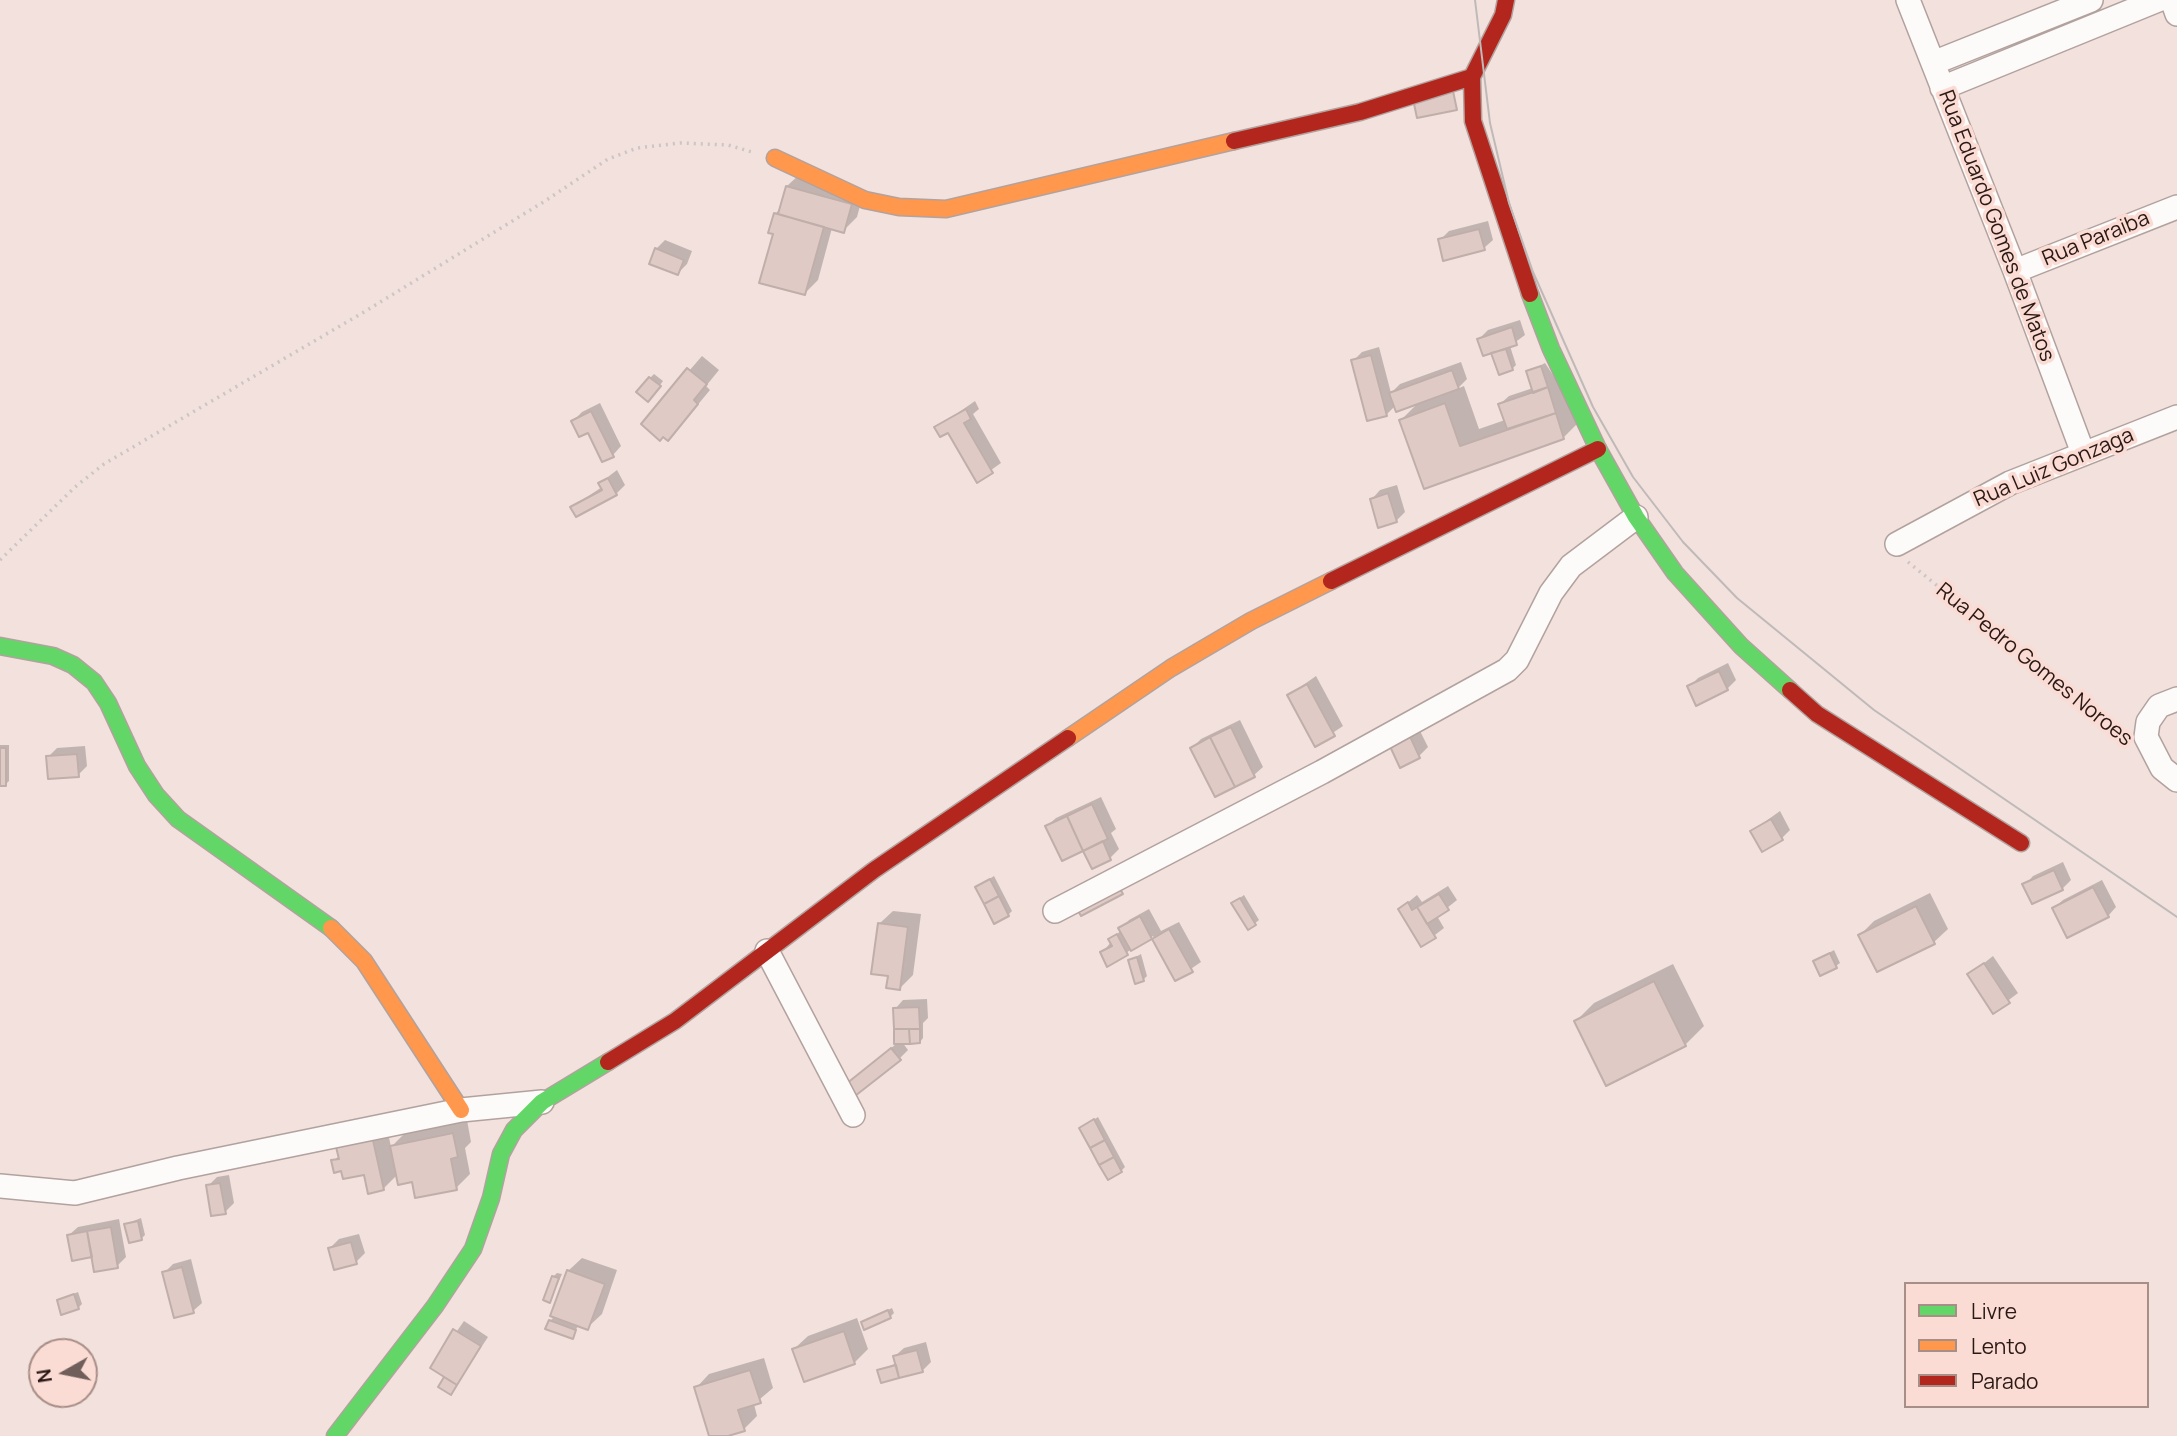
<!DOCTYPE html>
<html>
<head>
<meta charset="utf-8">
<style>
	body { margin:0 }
	#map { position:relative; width:2177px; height:1436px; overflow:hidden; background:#f2e1dd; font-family:Manrope,sans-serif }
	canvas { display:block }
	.legend { position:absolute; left:1904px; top:1282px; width:245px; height:126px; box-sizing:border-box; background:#fbdcd4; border:2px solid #a78e87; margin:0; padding:9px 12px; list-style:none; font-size:21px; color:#2a1814 }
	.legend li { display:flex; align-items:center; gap:14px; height:35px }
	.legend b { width:35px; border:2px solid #a78e87 }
	.north { position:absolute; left:28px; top:1338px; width:70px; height:70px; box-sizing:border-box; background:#fbdcd4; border:2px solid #a78e87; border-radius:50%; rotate:261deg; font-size:19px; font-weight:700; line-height:28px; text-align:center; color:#2a1814 }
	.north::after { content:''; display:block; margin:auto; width:24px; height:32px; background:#705e5a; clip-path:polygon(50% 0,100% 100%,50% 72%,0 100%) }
</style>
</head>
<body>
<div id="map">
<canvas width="2177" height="1436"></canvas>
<ul class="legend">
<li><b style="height:9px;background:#63d668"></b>Livre</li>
<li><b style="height:9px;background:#ff974d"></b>Lento</li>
<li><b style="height:9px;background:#b3261e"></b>Parado</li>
</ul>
<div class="north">N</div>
</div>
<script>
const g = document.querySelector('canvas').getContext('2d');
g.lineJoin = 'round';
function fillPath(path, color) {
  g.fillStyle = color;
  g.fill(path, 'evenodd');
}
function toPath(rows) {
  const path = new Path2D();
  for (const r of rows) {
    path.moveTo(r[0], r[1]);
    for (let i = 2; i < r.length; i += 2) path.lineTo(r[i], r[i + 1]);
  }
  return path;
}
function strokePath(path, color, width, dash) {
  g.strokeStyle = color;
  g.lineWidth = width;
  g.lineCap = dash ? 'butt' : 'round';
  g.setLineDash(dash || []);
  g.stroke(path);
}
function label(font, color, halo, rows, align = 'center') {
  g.font = font + ' Manrope,sans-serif';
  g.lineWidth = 7;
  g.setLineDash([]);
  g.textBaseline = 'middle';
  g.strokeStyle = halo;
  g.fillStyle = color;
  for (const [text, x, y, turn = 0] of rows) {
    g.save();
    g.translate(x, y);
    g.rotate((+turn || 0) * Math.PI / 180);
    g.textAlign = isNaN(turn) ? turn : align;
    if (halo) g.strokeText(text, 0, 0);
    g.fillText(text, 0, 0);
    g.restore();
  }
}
fillPath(toPath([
	[801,173,864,191,857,217,843,231,832,228,818,280,805,293,775,233,775,214,781,208,787,186],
	[1488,221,1493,240,1484,248,1440,240,1449,231],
	[665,240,692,251,687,264,678,273,656,249],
	[1520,320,1525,335,1510,346,1516,365,1512,369,1479,339,1488,330],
	[1379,347,1391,393,1400,384,1461,362,1467,379,1457,389,1464,386,1479,429,1505,420,1500,404,1509,396,1533,388,1528,372,1545,363,1582,419,1563,438,1425,487,1401,420,1420,401,1396,405,1386,415,1353,361,1362,352],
	[702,356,719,370,706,386,710,390,681,425,668,438,643,424],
	[654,374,663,381,652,396,650,378],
	[975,401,979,409,973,414,1001,463,977,480,948,430,936,428],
	[600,403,621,446,613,455,588,431,573,421,582,412],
	[617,470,625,485,616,494,572,507,602,487,600,483],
	[1397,485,1405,512,1396,521,1372,499,1380,490],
	[1728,663,1736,680,1727,689,1689,687,1698,678],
	[1316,676,1343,726,1316,744,1289,695],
	[1240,720,1263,767,1254,775,1216,795,1192,748,1201,739],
	[1417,725,1428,747,1419,756,1390,743],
	[0,745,9,745,9,781,5,785,0,785],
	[85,746,87,766,78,775,48,757,57,748],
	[1101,797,1116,829,1111,833,1119,849,1110,858,1092,867,1084,849,1047,826,1056,818],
	[1780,811,1790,830,1782,838,1752,831],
	[2063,862,2071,880,2062,889,2025,885,2033,876],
	[994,876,1012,911,1008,915,977,887],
	[2102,880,2116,907,2108,916,2054,908,2063,900],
	[1448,886,1457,900,1437,916,1444,928,1422,945,1400,909,1417,895,1422,902],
	[1930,893,1948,929,1934,942,1860,935,1874,921],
	[1244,895,1259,920,1249,928,1237,900],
	[1149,909,1161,931,1179,922,1201,962,1176,979,1153,936,1108,964,1102,953,1129,920],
	[893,911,921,914,913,975,900,988,890,975,879,924],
	[1834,950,1840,963,1836,966,1815,961],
	[1141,954,1147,976,1143,980,1130,960],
	[1993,956,2018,993,1993,1012,1969,975],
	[1673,964,1704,1026,1685,1045,1576,1021,1594,1003],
	[927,999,928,1018,923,1023,923,1038,920,1042,902,1042,908,1050,899,1059,857,1076,896,1044,895,1009,903,1000],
	[1098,1117,1125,1167,1121,1171,1081,1128],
	[385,1119,391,1147,406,1132,467,1120,471,1142,465,1148,470,1174,456,1188,398,1174,383,1189,365,1172,342,1169,333,1161],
	[229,1175,234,1203,225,1212,208,1186,217,1177],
	[141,1218,145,1235,141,1239,126,1224],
	[119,1219,126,1257,117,1266,93,1255,69,1235,78,1227],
	[359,1234,365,1253,356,1262,330,1248,339,1239],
	[582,1258,617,1270,602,1314,588,1327,579,1324,572,1337,550,1321,555,1316,568,1271],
	[191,1259,202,1303,193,1311,164,1273,173,1264],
	[557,1273,562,1274,550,1301,553,1277],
	[78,1292,82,1304,78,1308,59,1300],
	[892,1308,894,1313,890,1317,863,1322],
	[857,1318,868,1349,854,1363,794,1349,808,1336],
	[464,1321,488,1337,451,1393,447,1377,432,1367],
	[926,1342,931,1362,922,1371,879,1370,897,1363,895,1356,904,1348],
	[764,1358,773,1388,754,1404,757,1416,744,1429,711,1436,696,1388,709,1374]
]), '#0003');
const building = toPath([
	[1453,91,1457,110,1417,118,1413,99,1453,91],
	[786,186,852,204,844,233,778,214,786,186],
	[774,213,824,227,805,295,759,283,773,234,768,233,774,213],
	[1479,229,1485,250,1443,261,1438,239,1479,229],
	[655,248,684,260,678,275,649,264,655,248],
	[1512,327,1517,345,1483,356,1477,339,1512,327],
	[1506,349,1513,370,1499,375,1491,353,1506,349],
	[1371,355,1387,416,1367,421,1351,360,1371,355],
	[1541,366,1548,387,1533,393,1526,371,1541,366],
	[687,368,707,384,694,400,698,404,668,441,663,437,660,441,641,424,687,368],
	[1452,370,1459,389,1396,412,1389,393,1452,370],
	[649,377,661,386,648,402,636,392,649,377],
	[1548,387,1556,413,1507,429,1498,404,1548,387],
	[1445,403,1460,446,1556,413,1564,439,1424,489,1399,420,1445,403],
	[966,409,971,419,964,423,993,473,977,483,948,433,940,437,934,427,966,409],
	[591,411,614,457,602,462,588,433,579,437,571,421,591,411],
	[608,478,617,495,576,517,570,507,602,490,598,483,608,478],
	[1388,493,1397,522,1378,528,1370,499,1388,493],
	[1719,671,1728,690,1696,706,1687,686,1719,671],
	[1307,684,1335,736,1315,747,1287,695,1307,684],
	[1231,727,1255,777,1235,787,1210,737,1231,727],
	[1408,732,1420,758,1400,768,1388,742,1408,732],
	[1210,737,1235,787,1215,797,1190,748,1210,737],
	[0,748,6,748,6,786,0,786,0,748],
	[77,754,79,777,48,779,46,756,77,754],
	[1092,804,1108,839,1083,851,1067,816,1092,804],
	[1067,816,1083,851,1062,861,1045,826,1067,816],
	[1771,819,1783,840,1762,852,1750,831,1771,819],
	[1103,841,1111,860,1092,869,1083,851,1103,841],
	[2054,870,2063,890,2032,904,2022,884,2054,870],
	[990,879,999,896,984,904,975,887,990,879],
	[1119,887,1123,894,1081,916,1077,909,1119,887],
	[2093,887,2109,917,2067,938,2052,908,2093,887],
	[1439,894,1449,910,1427,924,1417,907,1439,894],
	[999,896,1009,916,994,924,984,904,999,896],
	[1240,898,1256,925,1248,930,1231,903,1240,898],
	[1408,902,1412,910,1417,907,1436,938,1421,947,1398,909,1408,902],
	[1916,906,1935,944,1877,972,1858,935,1916,906],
	[1140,916,1152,939,1131,951,1118,928,1140,916],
	[878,923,908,927,900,990,886,988,888,976,871,974,878,923],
	[1169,929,1193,972,1175,981,1152,939,1169,929],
	[1117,934,1128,955,1107,967,1100,952,1112,946,1108,939,1117,934],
	[1830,953,1837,968,1820,976,1813,961,1830,953],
	[1137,957,1144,981,1135,984,1128,960,1137,957],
	[1984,963,2010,1003,1993,1014,1967,974,1984,963],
	[1654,981,1686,1046,1606,1086,1574,1021,1654,981],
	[919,1007,920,1029,894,1029,893,1008,919,1007],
	[894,1029,909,1029,910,1044,894,1044,894,1029],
	[909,1029,920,1029,920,1043,910,1044,909,1029],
	[891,1048,901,1060,855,1096,846,1084,891,1048],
	[1094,1119,1105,1140,1090,1148,1079,1128,1094,1119],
	[371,1131,384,1190,368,1194,364,1175,343,1179,341,1171,334,1173,331,1160,339,1159,334,1139,371,1131],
	[453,1133,458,1157,451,1159,457,1190,415,1198,412,1182,398,1185,390,1146,453,1133],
	[1105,1140,1114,1157,1099,1165,1090,1148,1105,1140],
	[1114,1157,1122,1172,1108,1180,1099,1165,1114,1157],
	[220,1183,226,1214,211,1216,206,1185,220,1183],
	[138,1221,142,1240,129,1243,124,1224,138,1221],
	[111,1227,118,1268,94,1272,87,1231,111,1227],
	[87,1231,92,1257,72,1261,67,1235,87,1231],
	[351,1242,357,1264,334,1270,328,1248,351,1242],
	[182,1267,194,1313,174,1318,162,1272,182,1267],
	[567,1270,605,1284,588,1330,550,1316,567,1270],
	[552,1276,559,1278,550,1303,543,1300,552,1276],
	[74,1294,79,1309,61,1315,57,1300,74,1294],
	[888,1310,891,1318,864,1330,861,1322,888,1310],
	[549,1320,576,1330,573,1339,545,1329,549,1320],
	[453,1329,481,1346,457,1385,430,1368,453,1329],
	[844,1331,855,1364,804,1382,792,1349,844,1331],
	[917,1350,923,1372,899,1378,893,1356,917,1350],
	[896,1365,899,1378,881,1383,877,1370,896,1365],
	[750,1370,761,1403,738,1410,745,1431,728,1436,709,1436,694,1387,750,1370],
	[444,1377,457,1385,451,1395,438,1387,444,1377]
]);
fillPath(building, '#e0cac5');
strokePath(building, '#bfaeaa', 2);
const street = toPath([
	[1908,0,2015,271,2083,453],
	[2172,0,2177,14],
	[1933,63,2091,0],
	[1942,88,2158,0],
	[2015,271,2177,207],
	[1897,544,2010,483,2177,417],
	[2177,699,2159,706,2148,722,2146,737,2162,768,2177,780],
	[1055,911,1322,772,1507,670,1517,660,1551,593,1571,566,1636,517],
	[767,951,853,1115],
	[0,1186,75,1193,178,1168,461,1110,542,1102]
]);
const fast = toPath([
	[1530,294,1551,349,1598,449,1636,517,1675,573,1741,646,1790,690],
	[0,646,53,656,73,665,94,682,108,703,137,766,156,795,178,819,331,928],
	[335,1436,435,1306,473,1249,491,1198,501,1154,514,1130,542,1102,608,1062]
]);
const slow = toPath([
	[775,158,865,200,899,207,946,209,1234,141],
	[1068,738,1171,668,1251,621,1331,581],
	[331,928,364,961,461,1110]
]);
const jam = toPath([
	[1506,0,1503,15,1472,77,1473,121,1530,294],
	[1234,141,1360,112,1472,77],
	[1331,581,1598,449],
	[1790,690,1817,714,2021,843],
	[608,1062,675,1021,874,870,1068,738]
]);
strokePath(street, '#b2a29e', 26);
strokePath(fast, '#b2a29e', 19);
strokePath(slow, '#b2a29e', 19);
strokePath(jam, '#b2a29e', 19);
strokePath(toPath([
	[0,560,75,487,104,464,364,312,545,201,608,159,637,148,680,143,728,145,752,152],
	[1908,562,2125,738]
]), '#ccc5c3', 3.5, [2, 5]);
strokePath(street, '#fdfafa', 23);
strokePath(fast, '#63d668', 16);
strokePath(slow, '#ff974d', 16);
strokePath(jam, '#b3261e', 16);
strokePath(toPath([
	[1475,0,1490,123,1509,203,1533,272,1593,407,1633,477,1683,542,1737,598,1874,710,2177,917]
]), '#bfbab8', 2);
label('21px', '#2a1814', '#fbdcd4', [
	["Rua Eduardo Gomes de Matos",1996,226,69],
	["Rua Paraiba",2096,239,-22],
	["Rua Luiz Gonzaga",2054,468,-23],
	["Rua Pedro Gomes Noroes",2034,665,39]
]);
</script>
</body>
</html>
